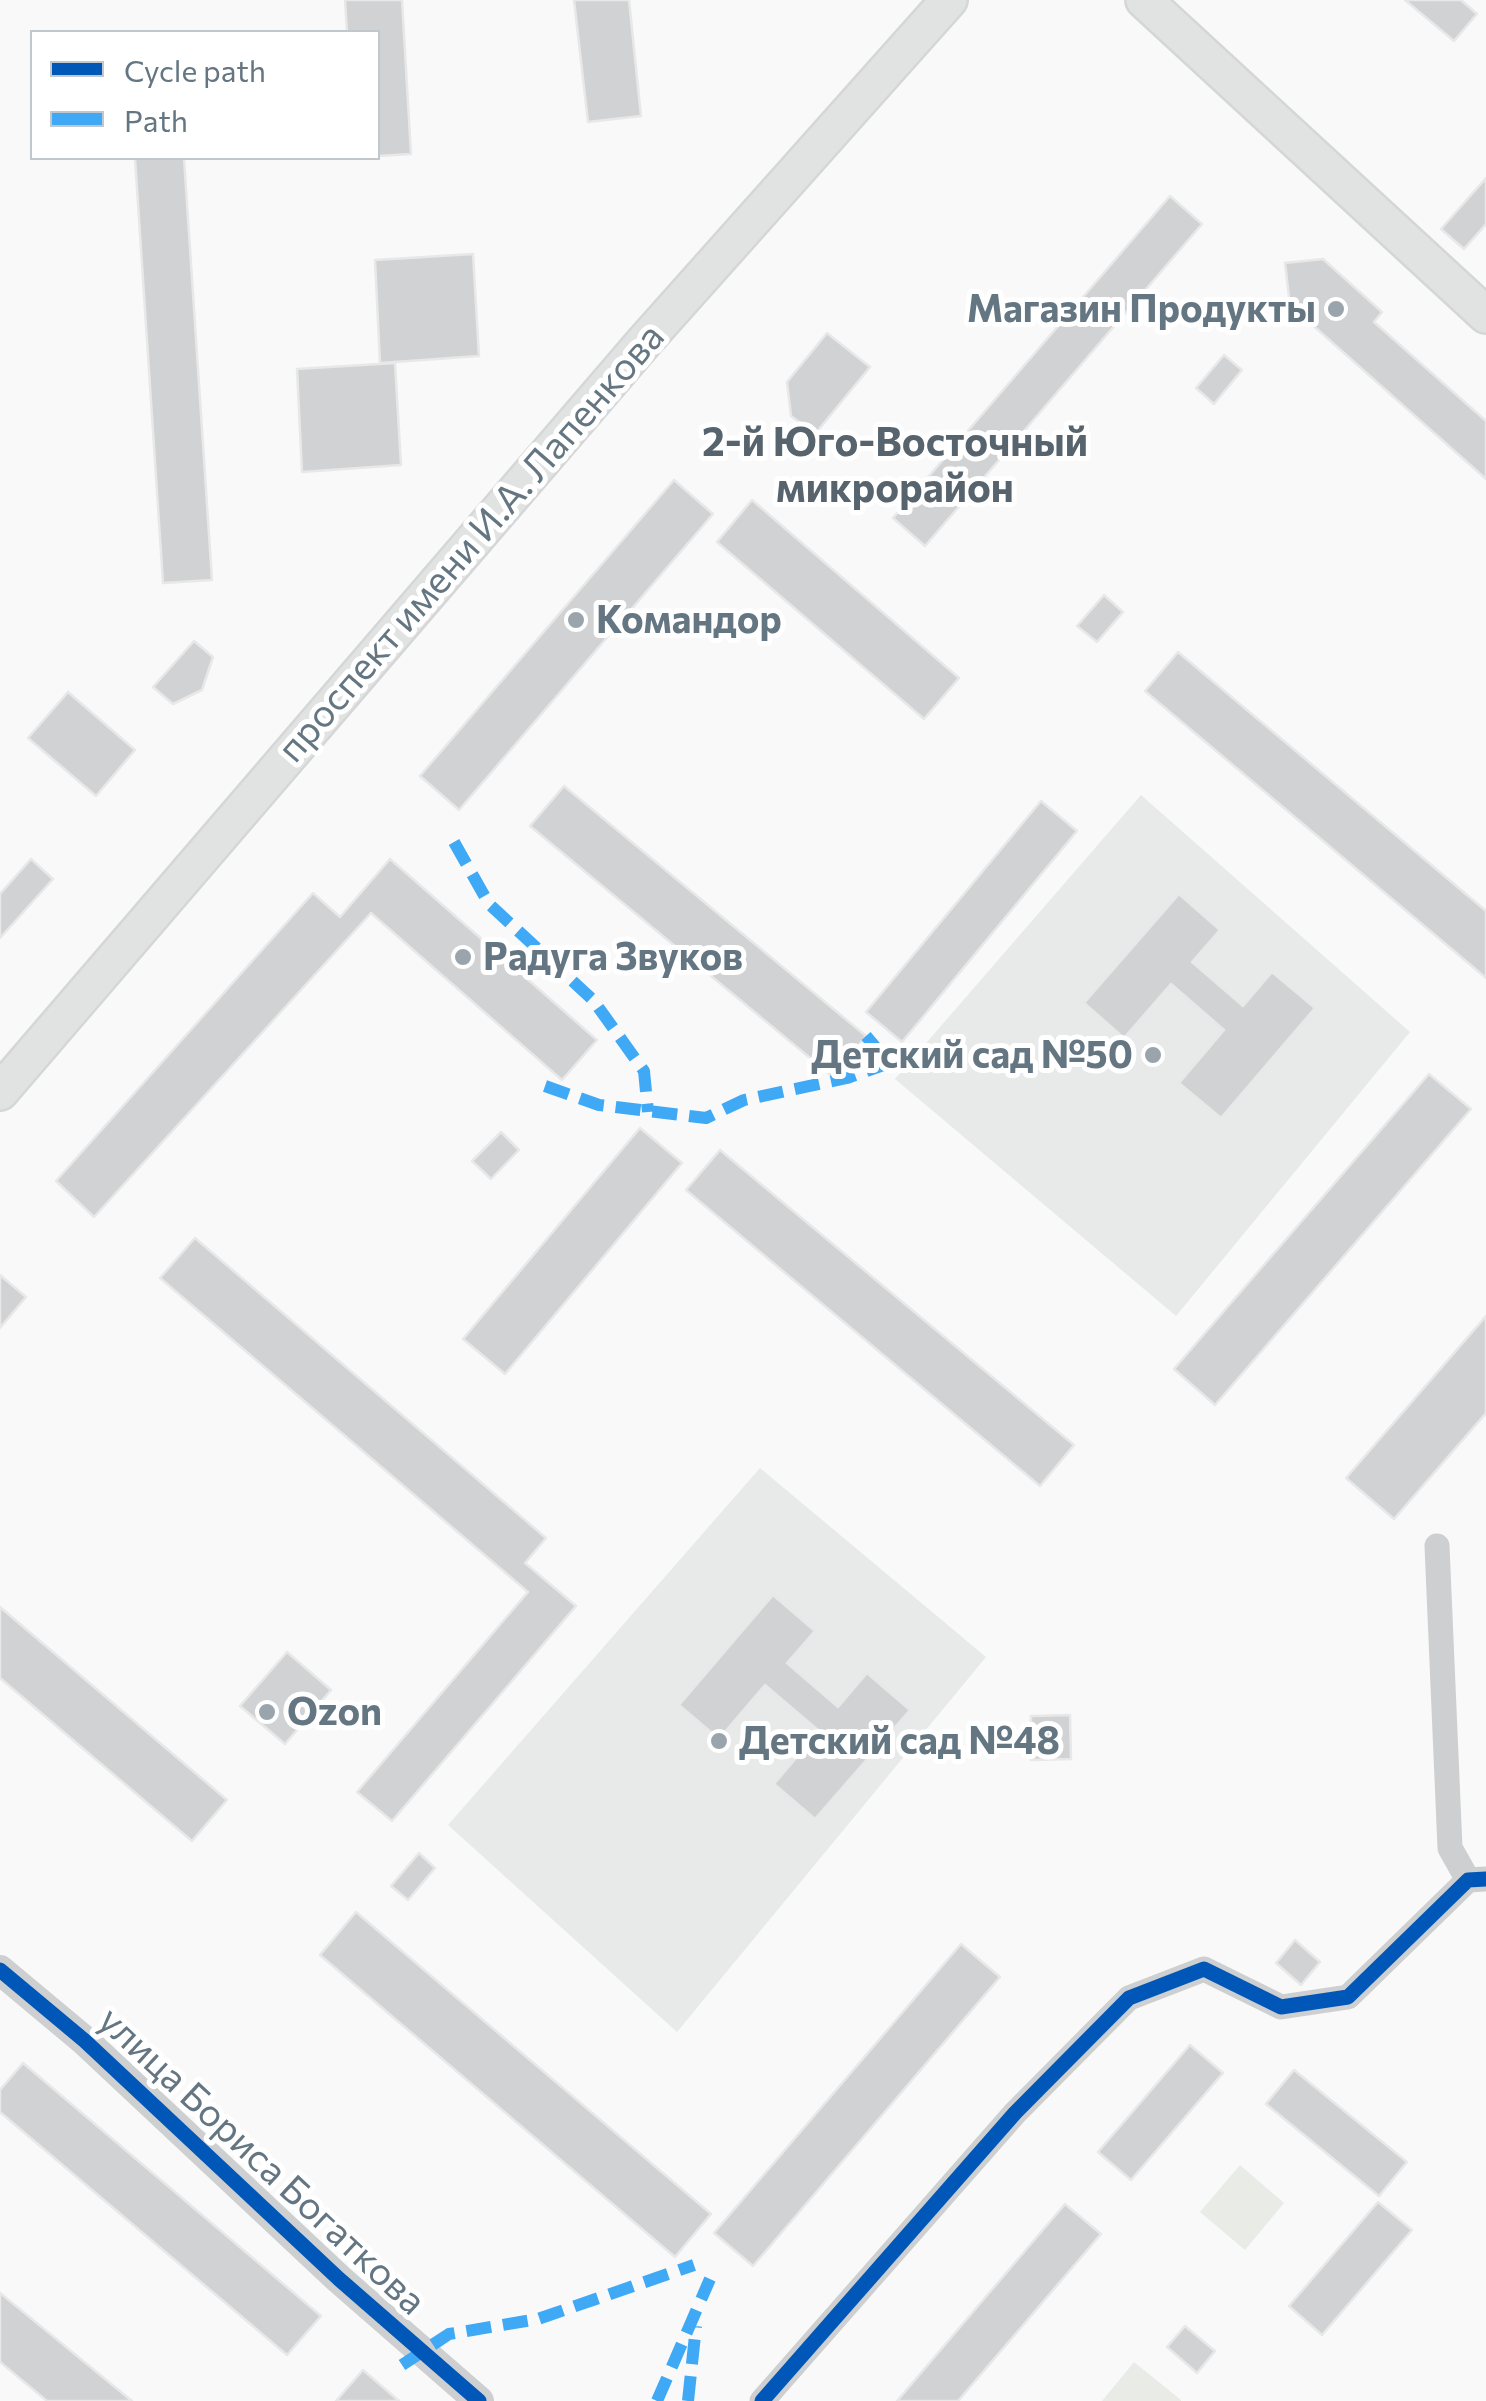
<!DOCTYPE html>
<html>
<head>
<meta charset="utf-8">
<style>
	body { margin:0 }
	#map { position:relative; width:1486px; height:2401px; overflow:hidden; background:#f9f9f9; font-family:Commissioner,sans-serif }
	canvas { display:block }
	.legend { position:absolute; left:30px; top:30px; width:350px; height:130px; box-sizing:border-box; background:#fff; border:2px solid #c1c8cd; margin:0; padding:12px 18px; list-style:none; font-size:30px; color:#657683 }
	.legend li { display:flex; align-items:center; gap:20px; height:50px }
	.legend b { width:50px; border:2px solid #c1c8cd }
</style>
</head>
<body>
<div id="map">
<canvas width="1486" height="2401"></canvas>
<ul class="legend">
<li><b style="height:12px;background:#0057b8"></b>Cycle path</li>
<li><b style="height:12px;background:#3fa9f5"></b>Path</li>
</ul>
</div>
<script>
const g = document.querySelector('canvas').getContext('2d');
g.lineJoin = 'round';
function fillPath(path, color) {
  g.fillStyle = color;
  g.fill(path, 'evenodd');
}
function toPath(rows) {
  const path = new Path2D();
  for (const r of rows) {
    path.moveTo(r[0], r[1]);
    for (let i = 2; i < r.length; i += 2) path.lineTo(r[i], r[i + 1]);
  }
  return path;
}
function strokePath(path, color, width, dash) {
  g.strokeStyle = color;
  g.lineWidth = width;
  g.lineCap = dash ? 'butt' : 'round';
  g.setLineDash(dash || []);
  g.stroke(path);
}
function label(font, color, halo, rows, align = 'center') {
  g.font = font + ' Commissioner,sans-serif';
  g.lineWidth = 10;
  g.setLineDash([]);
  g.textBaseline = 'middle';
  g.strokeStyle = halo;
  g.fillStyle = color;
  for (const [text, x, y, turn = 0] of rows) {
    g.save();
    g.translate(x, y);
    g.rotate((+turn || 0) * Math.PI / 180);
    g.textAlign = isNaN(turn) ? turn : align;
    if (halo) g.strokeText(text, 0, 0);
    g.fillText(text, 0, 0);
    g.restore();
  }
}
fillPath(toPath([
	[1141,795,1410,1032,1176,1316,895,1079],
	[760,1468,986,1657,677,2032,448,1825]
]), '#e8e9e9');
fillPath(toPath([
	[1240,2165,1284,2203,1245,2250,1200,2212],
	[1134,2362,1181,2400,1181,2401,1102,2401]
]), '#e8ebe6');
const building = toPath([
	[345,0,402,0,411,154,378,156,378,32,347,32,345,0],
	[574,0,629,0,641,116,588,122,574,0],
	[1405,0,1461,0,1477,14,1454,41,1405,0],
	[135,158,184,158,212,580,163,583,135,158],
	[1486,178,1486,224,1464,249,1441,229,1486,178],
	[1170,196,1202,224,925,546,893,518,1170,196],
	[473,254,479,356,380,363,375,260,473,254],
	[1323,259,1382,312,1374,322,1486,421,1486,479,1290,305,1285,263,1323,259],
	[827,333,870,367,815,434,791,416,787,382,827,333],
	[1224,355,1242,370,1214,404,1196,388,1224,355],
	[395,363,401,465,302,472,297,369,395,363],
	[674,480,713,514,459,810,420,776,674,480],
	[752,500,959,678,924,719,717,542,752,500],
	[1104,595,1123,612,1097,642,1077,626,1104,595],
	[194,641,213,657,202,690,173,704,153,687,194,641],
	[1178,652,1486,911,1486,978,1145,691,1178,652],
	[68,692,135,750,96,796,28,738,68,692],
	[564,786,866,1036,833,1077,530,826,564,786],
	[1041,801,1077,831,902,1042,866,1012,1041,801],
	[31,859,53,879,0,938,0,894,31,859],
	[390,859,597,1040,562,1080,371,913,94,1217,56,1181,313,893,340,917,390,859],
	[1179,894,1220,930,1192,962,1243,1006,1272,972,1315,1008,1221,1118,1179,1083,1224,1030,1171,984,1124,1038,1084,1003,1179,894],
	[1429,1074,1471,1109,1215,1405,1174,1369,1429,1074],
	[640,1128,682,1163,505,1374,463,1339,640,1128],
	[501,1132,519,1150,491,1179,472,1161,501,1132],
	[720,1150,1074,1445,1040,1486,686,1190,720,1150],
	[195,1238,546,1538,525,1563,576,1606,392,1821,357,1792,528,1592,160,1278,195,1238],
	[0,1275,26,1297,0,1328,0,1275],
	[1486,1316,1486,1413,1394,1519,1346,1478,1486,1316],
	[773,1595,815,1631,787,1663,838,1707,867,1673,910,1710,815,1819,774,1784,819,1731,765,1685,719,1739,679,1705,773,1595],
	[0,1607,227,1800,192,1841,0,1678,0,1607],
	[287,1652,331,1690,285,1744,240,1706,287,1652],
	[1070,1715,1071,1759,1031,1760,1031,1716,1070,1715],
	[419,1853,435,1868,408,1900,391,1886,419,1853],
	[356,1912,711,2214,675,2257,320,1955,356,1912],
	[1295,1940,1320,1962,1301,1985,1276,1963,1295,1940],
	[961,1944,1000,1977,753,2266,714,2233,961,1944],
	[1190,2045,1223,2073,1131,2180,1098,2152,1190,2045],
	[23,2063,321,2316,287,2355,0,2112,0,2090,23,2063],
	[1294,2070,1407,2162,1379,2196,1266,2104,1294,2070],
	[1378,2202,1412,2230,1322,2335,1289,2306,1378,2202],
	[1065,2204,1101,2234,958,2401,897,2401,1065,2204],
	[0,2293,132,2401,47,2401,0,2362,0,2293],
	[1185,2326,1215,2351,1197,2373,1167,2347,1185,2326],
	[363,2370,399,2401,336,2401,363,2370]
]);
fillPath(building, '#d0d2d3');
strokePath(building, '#e8e8e8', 2.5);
const secondary = toPath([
	[1144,0,1486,315],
	[0,1092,644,342,949,0]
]);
strokePath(secondary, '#d5d6d7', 40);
strokePath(toPath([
	[1437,1546,1450,1848,1468,1880],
	[762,2401,1015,2113,1129,1998,1204,1969,1281,2007,1348,1997,1468,1880,1486,1879]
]), '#cecfd0', 25);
strokePath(toPath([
	[0,1970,85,2041,339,2279,479,2401]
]), '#cecfd0', 30);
strokePath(secondary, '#e1e2e2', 35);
strokePath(toPath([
	[454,842,489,904,593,1000,644,1071,648,1112],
	[545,1086,599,1105,706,1118,744,1100,847,1078,889,1063,866,1036],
	[402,2365,449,2334,538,2319,694,2265],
	[657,2401,710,2279],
	[688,2401,696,2326]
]), '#3fa9f5', 12, [25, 12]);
strokePath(toPath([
	[0,1970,85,2041,339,2279,479,2401],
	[762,2401,1015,2113,1129,1998,1204,1969,1281,2007,1348,1997,1468,1880,1486,1879]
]), '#0057b8', 15);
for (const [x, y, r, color] of [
	[1336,309,10,"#99a4ac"],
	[576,620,10,"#99a4ac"],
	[463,957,10,"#99a4ac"],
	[1153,1055,10,"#99a4ac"],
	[267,1712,10,"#99a4ac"],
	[719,1741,10,"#99a4ac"]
]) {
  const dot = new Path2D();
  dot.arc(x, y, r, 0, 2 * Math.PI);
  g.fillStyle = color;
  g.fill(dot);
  strokePath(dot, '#fff', 4);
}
label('bold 38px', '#657683', '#fff', [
	["Магазин Продукты",1316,309,"right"],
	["Командор",596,620],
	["Радуга Звуков",483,957],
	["Детский сад №50",1133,1055,"right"],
	["Ozon",287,1712],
	["Детский сад №48",739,1741]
], 'left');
label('38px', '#657683', '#fff', [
	["проспект имени И.А. Лапенкова",471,543,-49],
	["улица Бориса Богаткова",262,2161,43]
]);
label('bold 40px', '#57646e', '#fff', [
	["2-й Юго-Восточный",895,443],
	["микрорайон",895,489]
]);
</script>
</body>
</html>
